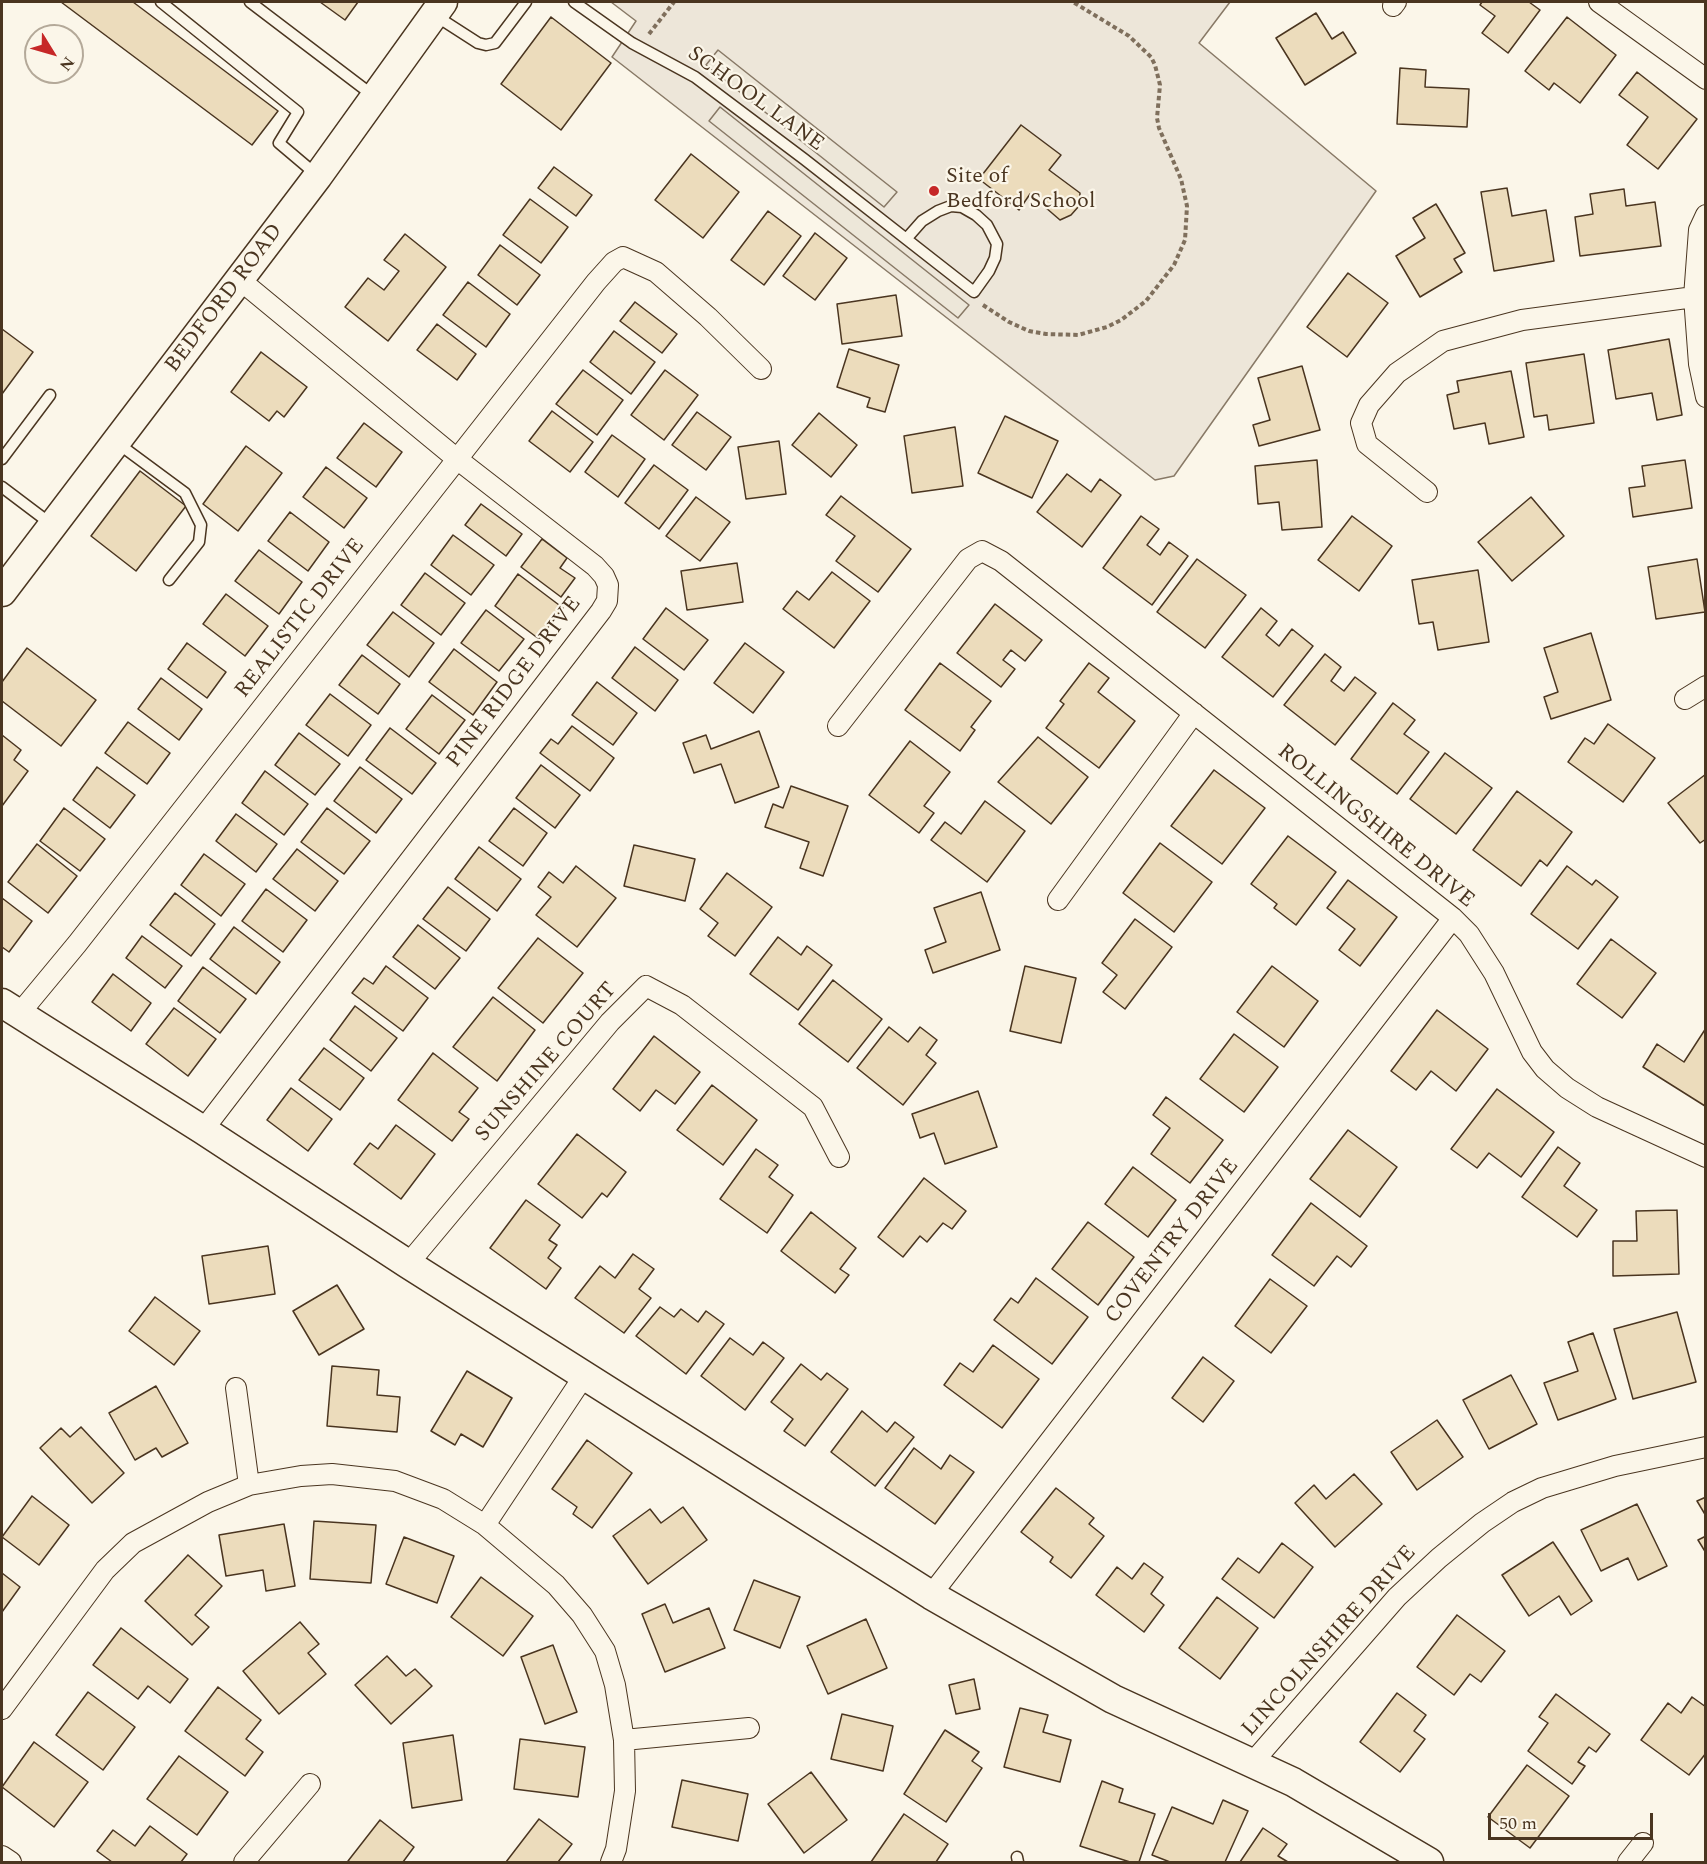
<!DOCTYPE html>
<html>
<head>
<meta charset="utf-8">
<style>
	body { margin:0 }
	#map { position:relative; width:1707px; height:1864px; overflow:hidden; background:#fbf6e9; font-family:Spectral,serif }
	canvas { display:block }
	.frame { position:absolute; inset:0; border:3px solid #4a3520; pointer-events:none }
	.north { position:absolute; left:24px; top:24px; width:60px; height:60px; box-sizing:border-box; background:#fbf6e9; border:2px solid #b4a999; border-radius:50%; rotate:127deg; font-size:16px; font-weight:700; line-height:24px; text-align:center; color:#4a3520 }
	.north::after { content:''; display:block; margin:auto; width:21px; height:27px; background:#c62828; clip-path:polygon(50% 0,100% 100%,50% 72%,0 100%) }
	.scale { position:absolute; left:1488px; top:1813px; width:165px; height:27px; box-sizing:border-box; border:3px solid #4a3520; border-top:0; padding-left:8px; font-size:18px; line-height:21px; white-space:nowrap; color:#4a3520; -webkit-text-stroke:4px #fbf6e9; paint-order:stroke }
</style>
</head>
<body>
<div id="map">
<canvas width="1707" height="1864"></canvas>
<div class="frame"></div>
<div class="north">N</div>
<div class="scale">50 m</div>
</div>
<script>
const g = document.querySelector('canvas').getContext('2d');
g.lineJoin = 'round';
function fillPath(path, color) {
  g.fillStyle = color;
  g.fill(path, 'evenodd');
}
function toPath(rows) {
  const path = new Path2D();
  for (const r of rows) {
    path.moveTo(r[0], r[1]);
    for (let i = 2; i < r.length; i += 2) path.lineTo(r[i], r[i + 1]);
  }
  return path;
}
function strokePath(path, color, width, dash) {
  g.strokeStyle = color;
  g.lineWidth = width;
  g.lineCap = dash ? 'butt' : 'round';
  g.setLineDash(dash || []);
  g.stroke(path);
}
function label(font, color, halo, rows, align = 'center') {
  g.font = font + ' Spectral,serif';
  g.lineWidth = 4.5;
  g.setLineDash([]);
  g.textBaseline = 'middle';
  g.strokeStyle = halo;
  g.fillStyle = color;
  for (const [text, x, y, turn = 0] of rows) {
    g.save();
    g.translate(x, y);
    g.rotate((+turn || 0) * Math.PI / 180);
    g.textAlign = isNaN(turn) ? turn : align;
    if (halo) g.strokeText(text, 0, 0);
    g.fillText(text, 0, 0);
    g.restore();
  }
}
const green = toPath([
	[611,2,1230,2,1199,43,1376,191,1174,476,1155,480,612,57,636,21,611,2]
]);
fillPath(green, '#ede6d9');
strokePath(green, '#887966', 1.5);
const parking = toPath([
	[718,50,897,192,884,207,706,65,718,50],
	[720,107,969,305,958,318,709,121,720,107]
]);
fillPath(parking, '#ede7d9');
strokePath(parking, '#887966', 1.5);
const building = toPath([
	[61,2,133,2,278,111,252,145,61,2],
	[320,2,358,2,345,20,320,2],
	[1482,2,1529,2,1540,10,1508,53,1482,33,1495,16,1480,5,1482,2],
	[1316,13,1332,39,1343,32,1356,53,1305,85,1276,38,1316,13],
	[551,17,611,63,561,130,501,84,551,17],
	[1567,17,1616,55,1580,103,1554,83,1549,90,1525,71,1567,17],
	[1400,68,1426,70,1425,87,1469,89,1467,127,1397,124,1400,68],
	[1637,72,1697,119,1658,169,1627,145,1648,117,1619,95,1637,72],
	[1021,125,1061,155,1049,170,1080,193,1079,206,1071,215,1060,220,1030,194,1019,210,979,179,1021,125],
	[691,154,739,192,703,238,655,200,691,154],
	[554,167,592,195,576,216,538,188,554,167],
	[1507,188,1512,216,1546,210,1554,261,1494,271,1481,192,1507,188],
	[1624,189,1626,206,1655,202,1661,246,1580,256,1575,217,1593,214,1590,194,1624,189],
	[530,199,568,227,541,263,503,235,530,199],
	[1436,204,1465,253,1454,259,1462,272,1420,297,1396,256,1425,238,1413,218,1436,204],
	[768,211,801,236,764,285,731,260,768,211],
	[815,233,847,258,815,300,783,276,815,233],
	[405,234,446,267,388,341,345,307,368,278,384,290,399,271,384,260,405,234],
	[500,245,540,275,517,305,478,275,500,245],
	[1348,273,1388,303,1347,357,1307,327,1348,273],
	[468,282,510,314,486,347,443,315,468,282],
	[896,295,902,336,842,344,837,304,896,295],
	[635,302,677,334,662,353,620,321,635,302],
	[437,324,476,354,457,380,417,350,437,324],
	[2,329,33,352,2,394,2,329],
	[614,331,655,362,631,394,590,362,614,331],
	[1669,339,1682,415,1657,420,1652,393,1616,399,1608,350,1669,339],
	[849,349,899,365,885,412,867,407,870,398,837,387,849,349],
	[261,352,307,387,284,417,277,411,269,421,231,392,261,352],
	[1584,354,1594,423,1549,430,1547,415,1534,417,1526,363,1584,354],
	[1302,366,1320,430,1259,446,1253,425,1270,420,1258,378,1302,366],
	[583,370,623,400,597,435,556,404,583,370],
	[665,370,698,395,664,440,631,415,665,370],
	[1511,371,1524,437,1489,444,1485,423,1454,429,1447,395,1459,392,1457,381,1511,371],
	[552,411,593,442,570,472,529,441,552,411],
	[697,412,731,437,706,470,672,445,697,412],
	[819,413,857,445,831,477,792,445,819,413],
	[1005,416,1058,441,1032,498,978,473,1005,416],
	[364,423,402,452,376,487,337,458,364,423],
	[955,427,963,486,912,493,904,436,955,427],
	[612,435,645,459,618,497,585,472,612,435],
	[779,441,786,494,746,499,738,447,779,441],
	[246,446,282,473,238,531,203,504,246,446],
	[1317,460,1322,527,1282,530,1279,502,1258,504,1255,466,1317,460],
	[1685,460,1692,508,1633,517,1629,488,1645,486,1642,466,1685,460],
	[654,465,688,490,659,529,625,503,654,465],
	[326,467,367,498,344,528,303,497,326,467],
	[140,471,186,506,136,571,91,536,140,471],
	[1067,474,1091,492,1100,479,1121,495,1082,547,1037,512,1067,474],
	[841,496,911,549,878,592,836,561,855,536,826,515,841,496],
	[696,497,730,522,700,561,666,536,696,497],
	[1531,497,1564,536,1512,581,1478,542,1531,497],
	[481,504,522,534,506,556,465,525,481,504],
	[290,512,329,542,308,571,268,541,290,512],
	[1141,516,1159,529,1147,545,1160,555,1169,542,1188,556,1152,605,1103,568,1141,516],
	[1352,516,1392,546,1359,591,1318,560,1352,516],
	[453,535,494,565,471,595,431,565,453,535],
	[542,539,567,558,560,568,575,578,561,597,521,567,542,539],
	[259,550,302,582,279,614,235,581,259,550],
	[1197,559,1246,595,1205,648,1157,612,1197,559],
	[1697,559,1705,612,1656,619,1648,567,1697,559],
	[737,563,743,602,687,610,681,571,737,563],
	[1478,570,1489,642,1438,650,1433,622,1419,624,1412,580,1478,570],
	[832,572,870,601,834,648,783,609,797,591,809,600,832,572],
	[425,573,465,603,441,635,401,605,425,573],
	[518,574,563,608,539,639,495,606,518,574],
	[226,594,268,626,245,656,203,624,226,594],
	[995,604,1042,640,1025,661,1011,650,1003,660,1015,669,1001,687,957,653,995,604],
	[666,608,708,640,684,670,643,639,666,608],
	[1261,608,1277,621,1266,635,1279,646,1292,629,1313,646,1273,697,1222,657,1261,608],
	[486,610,524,639,499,671,461,643,486,610],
	[393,612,434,643,409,677,367,645,393,612],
	[1591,633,1611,700,1551,719,1544,697,1558,692,1544,648,1591,633],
	[187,643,226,672,207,698,168,669,187,643],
	[745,643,784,672,753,713,714,683,745,643],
	[635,647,678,680,655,711,612,678,635,647],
	[27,648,96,700,61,746,2,701,2,682,27,648],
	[454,649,497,682,473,715,429,682,454,649],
	[1325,654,1341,667,1331,681,1344,691,1355,677,1376,693,1335,745,1284,705,1325,654],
	[362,655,400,684,378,714,339,685,362,655],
	[940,663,991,701,971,727,975,730,960,751,905,710,940,663],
	[1089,663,1109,678,1098,692,1135,721,1099,768,1046,728,1064,704,1060,701,1089,663],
	[161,678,202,709,179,740,138,709,161,678],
	[597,682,637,713,613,745,572,715,597,682],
	[330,694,371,725,348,756,306,725,330,694],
	[432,695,465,720,439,754,406,729,432,695],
	[1393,703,1415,720,1404,734,1429,752,1397,794,1351,759,1393,703],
	[128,722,170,753,147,784,105,753,128,722],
	[1608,724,1655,758,1623,802,1568,762,1585,738,1594,744,1608,724],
	[572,726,614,758,590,791,540,753,551,739,558,744,572,726],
	[390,728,436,763,412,794,366,760,390,728],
	[759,731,779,787,735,803,721,764,694,773,683,743,706,735,711,749,759,731],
	[299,733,340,764,315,795,275,765,299,733],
	[2,735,21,750,14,760,28,771,2,806,2,735],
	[1038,737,1088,777,1051,824,998,782,1038,737],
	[910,741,950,772,924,806,934,813,919,833,869,795,910,741],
	[1445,753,1492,788,1456,834,1410,799,1445,753],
	[541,765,580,795,555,828,516,798,541,765],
	[97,767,135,795,110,828,73,800,97,767],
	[360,767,402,799,376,833,334,801,360,767],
	[1214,770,1265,808,1222,864,1171,826,1214,770],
	[265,771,308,804,284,835,242,803,265,771],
	[1706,774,1706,839,1700,843,1668,803,1706,774],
	[791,786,848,806,823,876,800,868,809,842,765,827,773,804,783,808,791,786],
	[1517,791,1572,832,1547,866,1540,860,1521,886,1473,850,1517,791],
	[985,801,1025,831,987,882,931,840,945,822,961,834,985,801],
	[64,808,105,839,80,871,40,841,64,808],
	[327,808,370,841,344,874,301,842,327,808],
	[514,808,547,833,523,866,489,841,514,808],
	[236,814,277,844,256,872,216,841,236,814],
	[1288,836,1336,872,1296,925,1274,908,1277,904,1251,884,1288,836],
	[1160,843,1212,882,1174,932,1123,893,1160,843],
	[37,844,77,876,48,913,8,882,37,844],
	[634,845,695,859,685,901,624,886,634,845],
	[479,847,521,879,497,911,455,879,479,847],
	[297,849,338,881,315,911,273,879,297,849],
	[204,854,245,884,221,916,181,885,204,854],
	[576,866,616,898,577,947,536,915,551,897,538,887,549,872,563,883,576,866],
	[1567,866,1592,885,1596,880,1618,897,1578,949,1531,914,1567,866],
	[727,873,772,907,735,956,708,936,718,923,700,909,727,873],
	[1348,880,1397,917,1360,966,1339,950,1355,929,1327,908,1348,880],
	[448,887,490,919,466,951,423,919,448,887],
	[266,889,307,920,283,952,242,921,266,889],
	[981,892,1000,950,933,973,925,950,946,942,934,908,981,892],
	[175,893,215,924,191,956,150,925,175,893],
	[2,898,32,921,9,952,2,947,2,898],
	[1135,919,1172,947,1125,1009,1103,992,1117,975,1102,963,1135,919],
	[418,925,460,958,435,989,393,957,418,925],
	[234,927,280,962,256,994,210,959,234,927],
	[142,936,182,966,165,988,126,958,142,936],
	[778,937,801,955,807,946,832,965,798,1010,750,974,778,937],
	[538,938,583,973,543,1023,498,988,538,938],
	[1611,939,1656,973,1622,1018,1577,984,1611,939],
	[386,966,428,998,403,1031,352,993,364,978,373,984,386,966],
	[1025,966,1076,978,1061,1043,1010,1031,1025,966],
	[1272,966,1318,1001,1284,1047,1237,1012,1272,966],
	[203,967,246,999,220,1033,178,1001,203,967],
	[113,974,151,1003,131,1031,92,1002,113,974],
	[833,980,882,1019,848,1062,799,1024,833,980],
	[493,997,535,1030,497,1081,453,1047,493,997],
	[355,1006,397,1038,371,1071,330,1040,355,1006],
	[174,1008,216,1039,188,1076,146,1044,174,1008],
	[1437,1010,1488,1049,1456,1091,1431,1071,1416,1090,1391,1071,1437,1010],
	[889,1027,908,1042,920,1027,937,1040,926,1055,936,1063,903,1105,857,1068,889,1027],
	[1706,1028,1706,1105,1705,1106,1643,1067,1657,1044,1684,1062,1706,1028],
	[1234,1034,1278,1067,1244,1112,1200,1079,1234,1034],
	[654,1036,700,1072,675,1104,656,1090,640,1111,613,1089,654,1036],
	[324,1048,364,1078,340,1110,299,1080,324,1048],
	[433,1053,478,1088,459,1112,469,1119,452,1141,398,1100,433,1053],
	[712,1085,757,1120,723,1165,677,1130,712,1085],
	[291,1088,332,1119,308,1151,267,1120,291,1088],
	[1497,1089,1554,1132,1521,1177,1489,1153,1477,1168,1451,1149,1497,1089],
	[978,1091,997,1147,945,1164,934,1133,920,1138,912,1114,978,1091],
	[1166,1097,1223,1140,1190,1183,1151,1154,1170,1128,1153,1115,1166,1097],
	[396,1125,435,1154,401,1199,354,1164,370,1143,378,1149,396,1125],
	[1348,1130,1397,1167,1360,1217,1310,1179,1348,1130],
	[577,1134,626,1172,607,1197,602,1193,582,1218,538,1184,577,1134],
	[1558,1147,1580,1163,1564,1186,1597,1210,1577,1237,1522,1197,1558,1147],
	[756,1149,778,1165,769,1177,793,1195,767,1233,720,1199,756,1149],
	[1133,1167,1176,1200,1148,1237,1105,1204,1133,1167],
	[924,1178,966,1211,952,1229,943,1223,927,1242,920,1236,903,1257,878,1237,924,1178],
	[526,1200,560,1225,549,1240,557,1245,548,1258,561,1268,546,1289,490,1248,526,1200],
	[1311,1203,1367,1246,1351,1267,1337,1256,1314,1286,1272,1255,1311,1203],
	[1677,1210,1679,1274,1613,1276,1613,1241,1637,1241,1636,1211,1677,1210],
	[811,1212,856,1248,840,1269,849,1275,835,1293,781,1251,811,1212],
	[1088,1222,1134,1257,1098,1305,1052,1269,1088,1222],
	[268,1246,275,1294,209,1304,202,1256,268,1246],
	[633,1254,654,1269,639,1289,651,1298,624,1333,575,1298,600,1266,615,1278,633,1254],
	[1036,1278,1088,1317,1052,1364,994,1320,1011,1298,1018,1303,1036,1278],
	[1270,1279,1307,1306,1271,1353,1235,1326,1270,1279],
	[337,1285,364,1329,319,1355,293,1311,337,1285],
	[155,1297,200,1331,174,1365,129,1331,155,1297],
	[660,1307,674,1317,681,1309,698,1322,706,1311,724,1324,686,1374,636,1336,660,1307],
	[1677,1312,1696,1382,1633,1399,1614,1329,1677,1312],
	[1593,1333,1616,1399,1558,1420,1544,1383,1578,1371,1568,1342,1593,1333],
	[730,1338,753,1355,763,1342,784,1358,745,1410,701,1376,730,1338],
	[993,1345,1039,1379,1002,1428,944,1385,960,1363,973,1372,993,1345],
	[1203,1357,1234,1381,1203,1422,1172,1398,1203,1357],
	[801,1364,821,1380,827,1373,848,1389,805,1446,784,1431,793,1419,771,1402,801,1364],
	[332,1366,379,1370,377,1395,400,1397,397,1432,327,1426,332,1366],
	[467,1371,512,1398,483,1447,461,1434,455,1445,431,1431,467,1371],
	[1511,1375,1537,1424,1489,1449,1463,1400,1511,1375],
	[156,1386,188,1443,162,1457,156,1448,135,1460,109,1413,156,1386],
	[862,1411,887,1432,895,1422,914,1437,875,1486,831,1452,862,1411],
	[1437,1420,1463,1457,1417,1490,1391,1452,1437,1420],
	[81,1427,124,1473,92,1503,40,1448,61,1428,70,1437,81,1427],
	[587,1440,632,1473,592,1528,573,1514,577,1507,552,1489,587,1440],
	[914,1448,941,1469,950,1455,974,1472,935,1524,885,1488,914,1448],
	[1354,1474,1382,1504,1335,1547,1295,1503,1314,1485,1326,1499,1354,1474],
	[1056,1488,1094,1518,1089,1524,1104,1536,1071,1578,1050,1562,1053,1557,1021,1532,1056,1488],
	[32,1496,69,1525,39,1565,2,1537,32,1496],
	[1706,1497,1706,1516,1697,1501,1706,1497],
	[1637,1504,1667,1566,1638,1580,1628,1558,1601,1571,1581,1530,1637,1504],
	[683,1507,707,1540,648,1584,613,1536,650,1509,661,1523,683,1507],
	[314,1521,376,1525,371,1583,310,1579,314,1521],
	[284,1524,295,1586,266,1591,263,1570,226,1576,219,1535,284,1524],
	[1706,1536,1706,1553,1698,1540,1706,1536],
	[404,1537,454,1556,437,1603,386,1584,404,1537],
	[1553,1542,1592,1601,1571,1615,1559,1596,1529,1616,1502,1575,1553,1542],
	[1282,1543,1313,1567,1274,1618,1222,1579,1238,1558,1259,1573,1282,1543],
	[188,1555,222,1586,195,1615,209,1627,192,1645,145,1601,188,1555],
	[1144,1563,1163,1577,1151,1594,1164,1605,1144,1632,1096,1595,1117,1567,1132,1579,1144,1563],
	[2,1573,20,1587,2,1612,2,1573],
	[481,1577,533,1616,503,1656,451,1617,481,1577],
	[754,1580,800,1597,780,1648,734,1630,754,1580],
	[1217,1597,1258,1628,1220,1679,1179,1648,1217,1597],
	[665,1604,673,1623,709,1608,725,1648,665,1672,642,1614,665,1604],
	[1457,1615,1505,1651,1481,1682,1470,1674,1454,1695,1417,1667,1457,1615],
	[866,1619,887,1668,828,1694,807,1646,866,1619],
	[300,1622,319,1644,308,1653,326,1674,279,1714,243,1671,300,1622],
	[121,1628,188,1679,170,1703,148,1686,138,1699,93,1665,121,1628],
	[553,1645,577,1712,545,1724,521,1657,553,1645],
	[387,1656,406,1676,415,1669,432,1686,391,1724,355,1685,387,1656],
	[974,1679,980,1709,956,1714,949,1685,974,1679],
	[218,1687,261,1720,246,1739,263,1752,245,1776,185,1731,218,1687],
	[88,1692,135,1727,103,1770,56,1735,88,1692],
	[1397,1693,1426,1715,1414,1731,1425,1739,1400,1772,1360,1742,1397,1693],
	[1556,1694,1610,1734,1596,1752,1589,1747,1578,1762,1585,1766,1572,1784,1528,1751,1548,1723,1539,1717,1556,1694],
	[1692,1697,1706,1707,1706,1753,1689,1775,1641,1740,1668,1703,1681,1713,1692,1697],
	[1020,1708,1048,1715,1043,1732,1071,1740,1060,1782,1004,1767,1020,1708],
	[842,1714,893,1726,883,1771,831,1759,842,1714],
	[945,1730,979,1752,972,1761,982,1768,946,1822,904,1794,945,1730],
	[453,1735,462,1800,412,1808,403,1743,453,1735],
	[520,1739,585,1747,578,1797,514,1789,520,1739],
	[34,1742,88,1782,54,1827,2,1787,34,1742],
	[179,1756,228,1792,197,1835,147,1799,179,1756],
	[1527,1765,1569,1796,1530,1848,1488,1817,1527,1765],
	[811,1772,847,1820,804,1853,768,1804,811,1772],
	[682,1780,748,1794,738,1841,672,1827,682,1780],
	[1102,1781,1123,1789,1119,1802,1155,1814,1139,1862,1130,1862,1080,1846,1102,1781],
	[1223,1800,1248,1811,1225,1862,1170,1862,1152,1855,1172,1807,1213,1824,1223,1800],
	[904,1814,948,1844,936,1862,871,1862,904,1814],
	[539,1819,572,1844,558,1862,506,1862,539,1819],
	[380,1820,414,1847,403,1862,350,1862,348,1861,380,1820],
	[150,1826,187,1854,181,1862,112,1862,97,1851,113,1830,135,1846,150,1826],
	[1263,1828,1287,1844,1278,1856,1288,1862,1240,1862,1263,1828]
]);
fillPath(building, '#ecdcbc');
strokePath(building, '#4a3520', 1.5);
const lane = toPath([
	[161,2,298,112,279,143,318,176],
	[250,2,375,97],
	[574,2,632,43,695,77,804,159,974,292,989,271,995,258,997,244,987,225,976,215,962,207,951,206,938,211,922,221,907,238],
	[436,16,478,43,486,45,495,43,526,2],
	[116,442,185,493,201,525,199,542,169,580],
	[2,459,50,395],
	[2,487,51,524],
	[1017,1857,1018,1862]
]);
const street = toPath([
	[1599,2,1706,79],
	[1393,6,1396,2],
	[1706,215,1699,230,1694,297,1699,364,1706,397],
	[1427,492,1367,444,1361,423,1369,405,1397,373,1443,341,1522,320,1694,297],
	[1685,699,1706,686],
	[838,726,968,559,982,551,1001,561,1453,918,1469,934,1494,973,1532,1052,1545,1069,1567,1088,1597,1107,1706,1157],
	[1058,900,1194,713],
	[19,1014,77,944,596,282,614,262,623,257,656,272,708,317,761,369],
	[203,1130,601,611,607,601,608,585,604,576,595,566,457,459,240,280],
	[408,1264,610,1022,646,986,682,1005,813,1107,839,1157],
	[236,1388,249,1485],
	[485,1525,584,1376],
	[931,1595,1453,918],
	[2,1709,105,1570,133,1543,208,1502,249,1485,301,1476,332,1474,395,1481,443,1499,485,1525,556,1585,582,1615,605,1651,615,1685,624,1740,625,1791,616,1849,611,1862],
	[624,1740,749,1728],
	[1252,1763,1397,1597,1439,1558,1482,1523,1513,1502,1542,1488,1615,1466,1706,1447],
	[2,1856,11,1862],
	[244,1862,310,1784],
	[1628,1862,1643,1843]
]);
const secondary = toPath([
	[2,592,318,176,443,2],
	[2,1003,203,1130,408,1264,931,1595,1113,1699,1293,1782,1429,1862]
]);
strokePath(lane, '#4a3520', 13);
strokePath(street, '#4a3520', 22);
strokePath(secondary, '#4a3520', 31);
strokePath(toPath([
	[649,34,674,2],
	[983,305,1009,322,1029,331,1046,334,1078,335,1107,327,1121,320,1146,301,1174,265,1185,240,1187,206,1181,179,1159,128,1157,118,1160,85,1155,65,1151,57,1129,36,1073,2]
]), '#7f6f5c', 4, [4.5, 3]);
strokePath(lane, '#fbf6e9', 10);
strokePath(street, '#fbf6e9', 20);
strokePath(secondary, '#fbf6e9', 28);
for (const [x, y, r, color] of [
	[934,191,6,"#c62828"]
]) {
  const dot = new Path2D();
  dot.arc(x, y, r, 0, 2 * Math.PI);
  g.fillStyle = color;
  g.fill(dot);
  strokePath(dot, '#fbf6e9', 2);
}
label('22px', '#4a3520', '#fbf6e9', [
	["SCHOOL LANE",755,100,36],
	["BEDFORD ROAD",225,299,-53],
	["REALISTIC DRIVE",301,619,-52],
	["PINE RIDGE DRIVE",515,683,-53],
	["ROLLINGSHIRE DRIVE",1375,827,39],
	["SUNSHINE COURT",547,1063,-49],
	["COVENTRY DRIVE",1173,1242,-52],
	["LINCOLNSHIRE DRIVE",1330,1642,-48]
]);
label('22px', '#4a3520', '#fbf6e9', [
	["Site of",946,178],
	["Bedford School",946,203]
], 'left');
</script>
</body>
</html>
